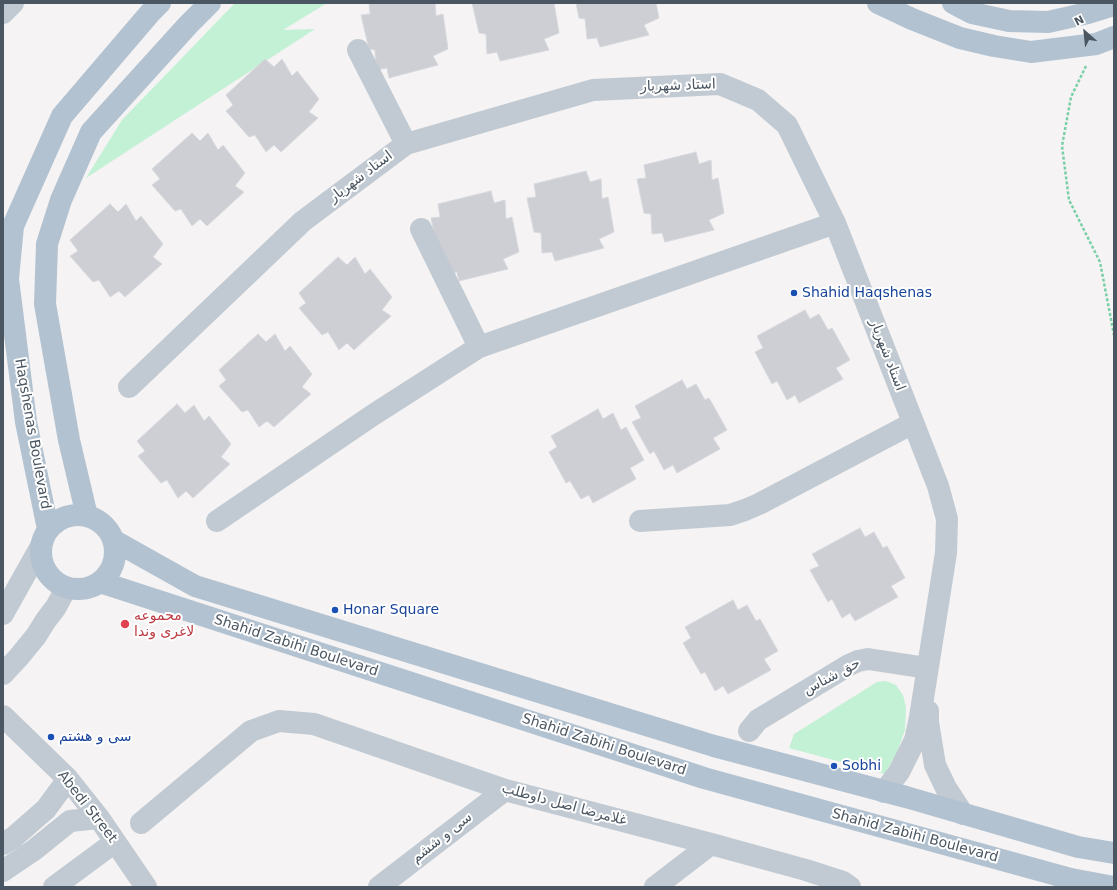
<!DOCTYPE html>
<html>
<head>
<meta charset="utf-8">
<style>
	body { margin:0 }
	#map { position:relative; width:1117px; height:890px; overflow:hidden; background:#f5f3f3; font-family:"DejaVu Sans",sans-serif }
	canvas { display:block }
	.frame { position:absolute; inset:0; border:4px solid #4a5661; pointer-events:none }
	.north { position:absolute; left:1065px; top:12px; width:40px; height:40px; -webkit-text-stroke:3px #fff; paint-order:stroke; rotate:333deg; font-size:11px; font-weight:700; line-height:16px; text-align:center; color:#4a5661 }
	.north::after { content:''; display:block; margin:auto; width:14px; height:18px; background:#4a5661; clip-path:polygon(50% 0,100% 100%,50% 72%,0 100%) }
</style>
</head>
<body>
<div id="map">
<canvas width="1117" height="890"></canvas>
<div class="frame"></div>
<div class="north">N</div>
</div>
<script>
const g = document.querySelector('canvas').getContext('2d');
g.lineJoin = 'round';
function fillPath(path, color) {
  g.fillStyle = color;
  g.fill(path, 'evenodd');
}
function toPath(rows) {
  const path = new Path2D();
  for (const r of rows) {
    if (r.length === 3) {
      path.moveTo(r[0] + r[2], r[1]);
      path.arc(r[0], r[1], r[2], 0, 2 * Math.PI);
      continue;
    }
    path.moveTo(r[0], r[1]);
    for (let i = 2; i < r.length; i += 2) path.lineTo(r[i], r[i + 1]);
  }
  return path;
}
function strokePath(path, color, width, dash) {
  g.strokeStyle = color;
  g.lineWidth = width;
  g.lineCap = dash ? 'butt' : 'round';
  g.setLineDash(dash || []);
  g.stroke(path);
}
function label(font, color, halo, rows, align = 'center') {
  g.font = font + ' "DejaVu Sans","Noto Sans Arabic",sans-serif';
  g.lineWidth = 4;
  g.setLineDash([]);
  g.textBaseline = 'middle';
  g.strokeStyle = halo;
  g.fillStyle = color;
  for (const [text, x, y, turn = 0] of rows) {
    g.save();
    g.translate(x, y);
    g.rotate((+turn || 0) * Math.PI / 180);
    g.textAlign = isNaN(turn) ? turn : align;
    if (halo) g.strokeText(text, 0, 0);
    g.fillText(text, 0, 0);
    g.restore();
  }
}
fillPath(toPath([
	[235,3,327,3,283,30,315,29,86,178,122,120],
	[886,681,896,685,903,695,906,707,905,730,897,752,885,774,789,748,794,734,877,682]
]), '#c3f1d5');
const building = toPath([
	[369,3,435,3,436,16,443,14,448,49,433,56,438,65,389,78,387,68,376,70,375,50,369,49,361,15,370,14,369,3],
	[472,3,554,3,559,33,544,39,549,50,500,61,497,52,487,54,486,34,479,33,472,3],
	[576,3,656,3,659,18,644,25,649,35,600,47,597,38,587,39,585,19,579,18,576,3],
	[265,59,274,67,282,59,292,76,297,71,319,99,309,112,318,118,281,152,274,145,266,152,255,135,249,137,226,111,233,105,226,95,265,59],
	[192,133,200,141,208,133,218,150,223,145,245,173,235,186,244,192,207,226,200,219,192,226,181,209,175,211,152,185,160,179,152,169,192,133],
	[696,152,699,164,711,160,712,180,718,178,724,213,709,220,714,230,665,242,662,233,652,234,651,214,644,213,637,179,646,178,644,165,696,152],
	[586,171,590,182,601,179,602,199,608,197,614,232,599,239,604,248,555,261,552,252,542,253,541,233,534,232,527,198,536,197,534,184,586,171],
	[491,191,494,203,505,200,506,219,512,217,519,252,503,259,508,269,459,281,457,272,447,274,445,253,438,252,431,218,440,217,438,204,491,191],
	[110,204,118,212,126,204,136,221,141,216,163,244,153,257,162,264,125,297,119,291,110,297,99,280,93,282,70,256,78,251,70,240,110,204],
	[338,257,347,265,355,257,365,274,370,269,392,297,382,310,391,316,354,350,347,343,339,350,328,332,322,335,299,308,306,303,299,293,338,257],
	[805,310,810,319,819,314,828,330,832,328,850,360,836,368,843,379,799,403,795,395,787,400,777,381,772,384,755,352,763,348,757,336,805,310],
	[258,334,266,342,275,334,285,351,290,346,312,374,302,387,311,394,274,427,267,421,259,427,248,410,242,412,219,386,226,380,219,370,258,334],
	[682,380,687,389,696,384,705,400,709,398,727,430,713,438,720,449,677,473,673,465,664,470,654,451,650,454,632,422,641,418,635,406,682,380],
	[177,404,185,413,194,405,204,421,209,416,231,444,221,457,230,464,193,498,186,491,178,498,167,480,161,483,138,456,145,451,137,441,177,404],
	[598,409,603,419,613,413,621,430,626,427,644,460,630,468,636,479,593,503,589,495,581,499,570,481,566,483,549,452,557,447,551,436,598,409],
	[860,528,865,537,874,532,883,548,887,546,905,578,891,586,898,597,855,621,850,613,842,618,832,599,828,602,810,570,819,566,812,554,860,528],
	[733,600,738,610,747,605,756,621,760,619,778,651,764,659,771,670,728,694,723,686,715,691,705,672,701,674,683,643,691,638,685,627,733,600]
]);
fillPath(building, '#cdcfd5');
strokePath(building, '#d7d9de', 1);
strokePath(toPath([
	[1086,66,1071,97,1062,146,1069,200,1100,262,1114,335]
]), '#7ad0a6', 2.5, [3, 2]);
strokePath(toPath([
	[3,13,13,3],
	[358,50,406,144],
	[421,229,479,347],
	[129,387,303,221,406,144,593,90,720,84,758,100,787,125,835,223,938,486,947,519,946,553,920,717,915,740,899,772,884,792],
	[217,521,373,415,479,347,835,223],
	[640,521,730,515,745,510,759,504,913,423],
	[3,614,41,546],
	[3,674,18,658,36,636,46,620,56,607,66,588],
	[928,711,928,722,935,765,946,788,963,814],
	[3,716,68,779,99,818,146,887],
	[749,731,758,720,849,665,858,661,868,659,927,668],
	[141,823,251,731,279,721,314,724,505,790,711,844,806,870,843,882,850,887],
	[3,844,14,837,46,809,68,779],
	[3,871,34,850,70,821,99,818],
	[54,887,115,842],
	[379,887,505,790],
	[655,887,711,844]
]), '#c1cad2', 22);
strokePath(toPath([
	[878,3,912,19,960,38,994,46,1031,52,1096,44,1114,37],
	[953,3,972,13,1009,21,1048,22,1088,13,1114,5],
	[78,552,37],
	[87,516,69,440,45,304,47,244,61,200,91,132,188,25,210,3],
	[48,529,26,422,8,279,13,226,62,116,150,13,160,3],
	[113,540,195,586,714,746,906,797,1078,847,1114,853],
	[100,582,704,778,1071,879,1114,887]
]), '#b3c2d1', 22);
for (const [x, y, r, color] of [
	[794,293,4,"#1a4fb4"],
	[335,610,4,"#1a4fb4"],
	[125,624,5,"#e0444e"],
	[51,737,4,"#1a4fb4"],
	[834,766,4,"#1a4fb4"]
]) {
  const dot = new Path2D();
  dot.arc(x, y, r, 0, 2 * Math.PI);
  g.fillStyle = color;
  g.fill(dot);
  strokePath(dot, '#fff', 1.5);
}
label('14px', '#4a5661', '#fff', [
	["استاد شهریار",678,86,-2],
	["استاد شهریار",361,177,-37],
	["استاد شهریار",887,355,69],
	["Haqshenas Boulevard",32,434,80],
	["Shahid Zabihi Boulevard",296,646,18],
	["حق شناس",832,677,-28],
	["Shahid Zabihi Boulevard",604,745,18],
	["غلامرضا اصل داوطلب",564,805,15],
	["Abedi Street",87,807,52],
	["Shahid Zabihi Boulevard",915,836,15],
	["سی و ششم",442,838,-38]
]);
label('14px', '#164399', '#fff', [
	["Shahid Haqshenas",802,293],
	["Honar Square",343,610],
	["سی و هشتم",59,737],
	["Sobhi",842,766]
], 'left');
label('14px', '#be3a42', '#fff', [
	["محموعه",134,616],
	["لاغری وندا",134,632]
], 'left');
</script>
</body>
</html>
